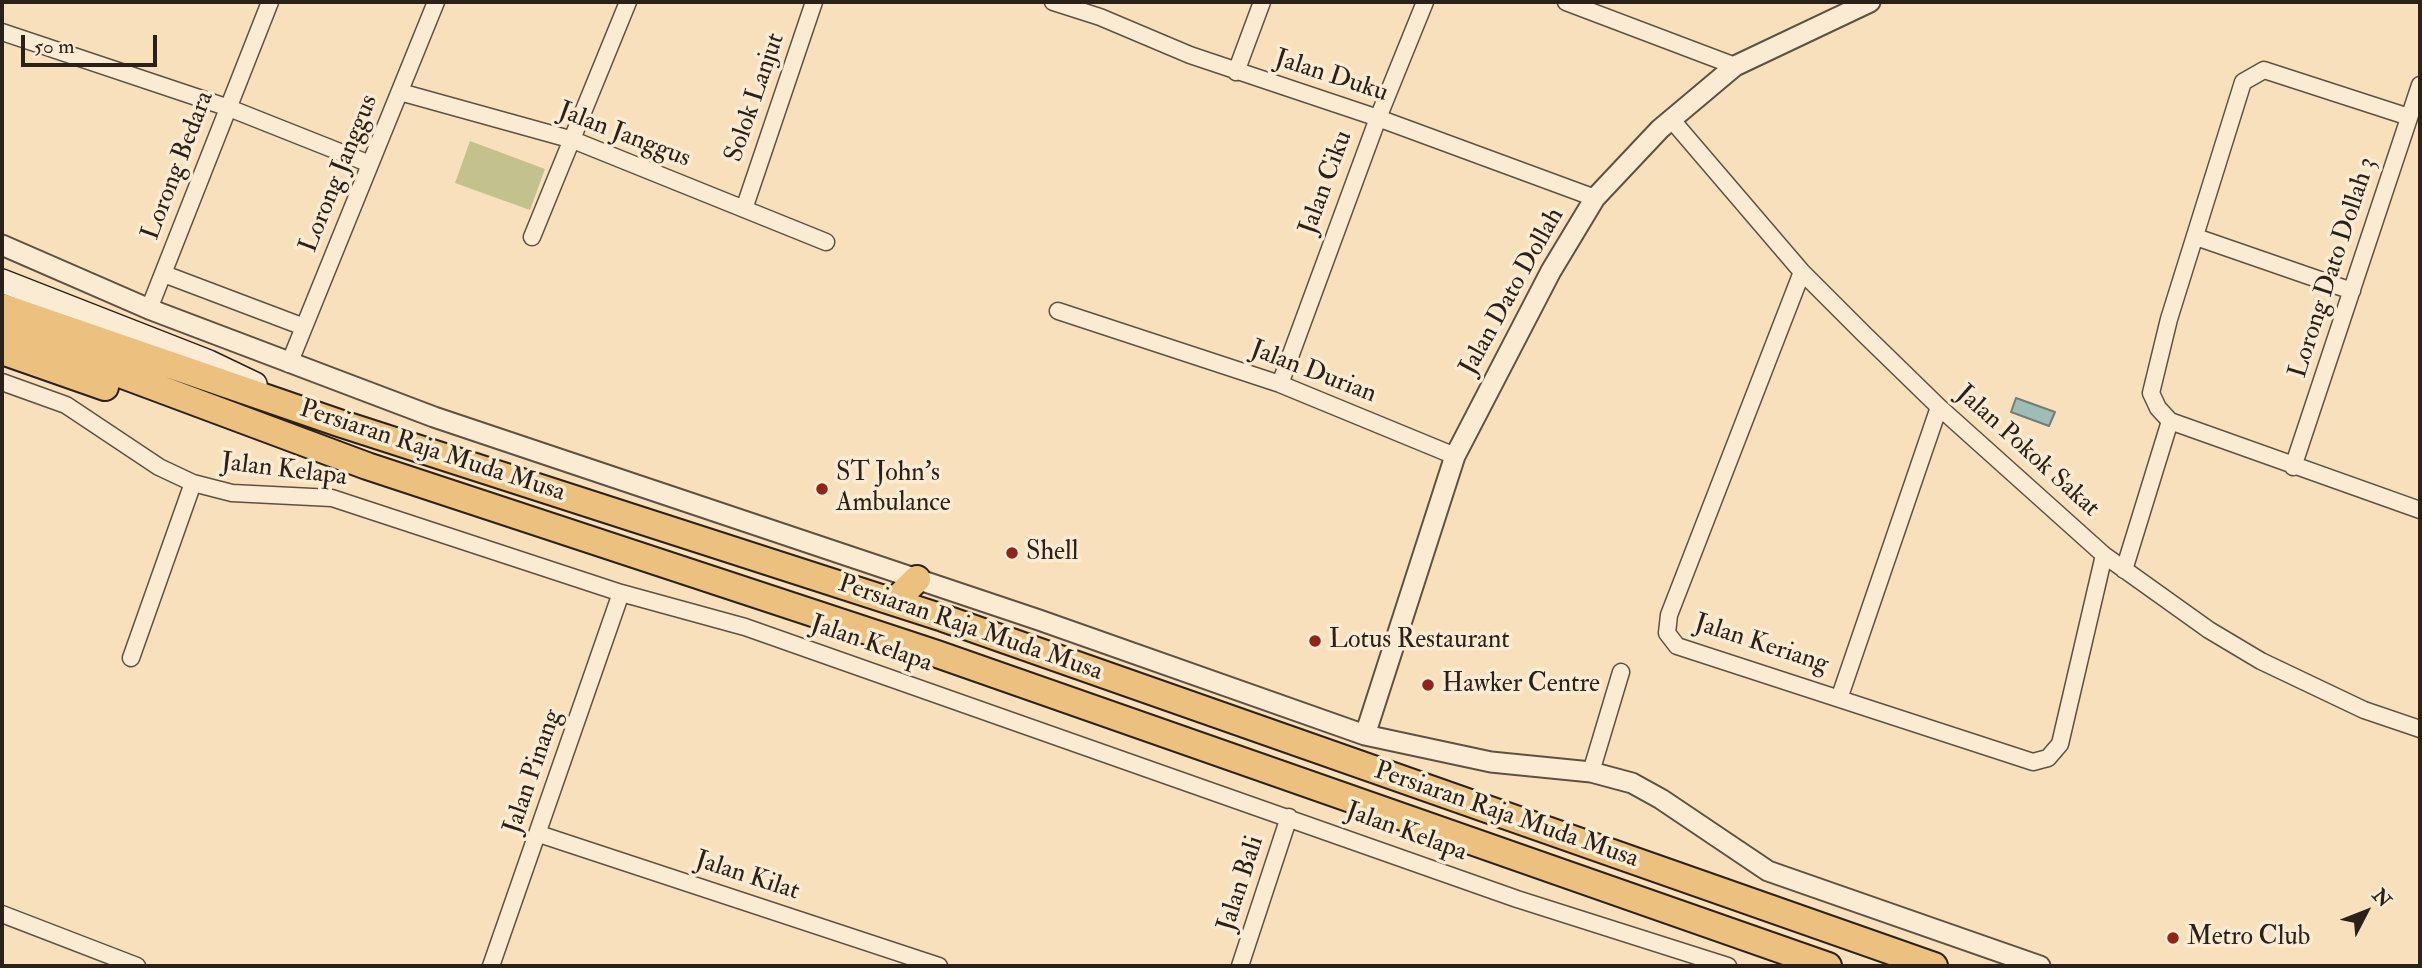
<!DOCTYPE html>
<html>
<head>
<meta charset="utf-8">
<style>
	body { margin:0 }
	#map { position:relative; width:2422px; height:968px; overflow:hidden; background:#f9e0bc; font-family:"IM FELL Double Pica",serif }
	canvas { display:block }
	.frame { position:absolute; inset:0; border:4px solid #2c2119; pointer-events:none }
	.north { position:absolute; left:2331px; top:877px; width:70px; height:70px; -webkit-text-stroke:5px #fbebd3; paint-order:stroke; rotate:48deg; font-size:19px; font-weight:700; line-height:28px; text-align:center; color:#2c2119 }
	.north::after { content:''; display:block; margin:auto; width:24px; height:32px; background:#2c2119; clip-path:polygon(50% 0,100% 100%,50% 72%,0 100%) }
	.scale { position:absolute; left:21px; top:35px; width:136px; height:32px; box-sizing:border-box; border:4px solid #2c2119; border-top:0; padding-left:9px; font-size:21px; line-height:24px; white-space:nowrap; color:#2c2119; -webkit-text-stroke:5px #fbebd3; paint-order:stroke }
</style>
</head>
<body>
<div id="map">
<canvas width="2422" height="968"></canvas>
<div class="frame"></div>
<div class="north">N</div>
<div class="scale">50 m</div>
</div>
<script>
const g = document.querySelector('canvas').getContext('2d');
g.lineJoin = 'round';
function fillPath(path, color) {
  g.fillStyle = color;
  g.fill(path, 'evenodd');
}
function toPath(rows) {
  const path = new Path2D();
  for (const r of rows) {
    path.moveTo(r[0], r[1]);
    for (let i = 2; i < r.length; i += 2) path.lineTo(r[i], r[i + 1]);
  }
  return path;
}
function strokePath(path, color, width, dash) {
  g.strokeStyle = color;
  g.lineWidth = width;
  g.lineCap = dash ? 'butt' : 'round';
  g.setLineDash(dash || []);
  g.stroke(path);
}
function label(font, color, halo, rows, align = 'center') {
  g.font = font + ' "IM FELL Double Pica",serif';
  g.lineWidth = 7;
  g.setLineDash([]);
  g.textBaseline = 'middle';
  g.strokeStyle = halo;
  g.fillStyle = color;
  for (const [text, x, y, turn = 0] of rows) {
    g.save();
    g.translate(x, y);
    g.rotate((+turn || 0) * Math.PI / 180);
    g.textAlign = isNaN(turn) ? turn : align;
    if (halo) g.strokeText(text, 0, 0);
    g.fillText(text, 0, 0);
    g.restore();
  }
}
fillPath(toPath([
	[470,141,545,169,530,210,455,183]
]), '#c3c18d');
const water = toPath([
	[2016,398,2055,412,2049,426,2011,412,2016,398]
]);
fillPath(water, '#9fbcb7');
strokePath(water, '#717e78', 2);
const minor = toPath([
	[1053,2,1100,17,1190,55,1378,118,1595,198],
	[1566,2,1735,66],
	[2,32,229,108,370,164],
	[1236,72,1262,2],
	[400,92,573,140,826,242],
	[2409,117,2264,70,2243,82,2169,319,2151,393,2158,408,2170,421,2420,510],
	[1671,119,1802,272,1864,334,1939,407,2104,555,2209,630,2261,661,2364,710,2420,729],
	[744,209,814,2],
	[532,237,628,2],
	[2196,237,2352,291],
	[1802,272,1669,615,1667,633,1677,646,2033,762,2048,758,2060,744,2104,555],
	[164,274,304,327],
	[149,309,270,2],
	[1058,311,1280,384,1455,456],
	[289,364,436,2],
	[2,382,66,405,159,467,193,483,232,493,332,498,621,593,745,627,1517,899,1728,966],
	[1280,384,1378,118,1425,2],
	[2293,467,2420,85],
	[2124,570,2170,421],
	[131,658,193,483],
	[1840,696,1939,407],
	[1591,772,1621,672],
	[539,834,939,966],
	[2,914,137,966],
	[491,966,621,593],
	[1240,966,1289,817]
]);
const tertiary = toPath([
	[2,245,149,309,434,417,1039,620,1365,735,1491,762,1591,772,1632,783,1661,799,1768,871,2040,966],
	[1365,735,1455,456,1551,271,1595,198,1660,129,1735,66,1870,2]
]);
const secondary = toPath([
	[2,281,209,362,255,384]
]);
const trunk = toPath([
	[2,307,339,423,943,618,1934,966],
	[2,330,367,466,937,654,1828,966],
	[2,351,105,387],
	[894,602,917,579]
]);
strokePath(minor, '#5f5142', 19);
strokePath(tertiary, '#5f5142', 23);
strokePath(secondary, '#2c2119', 26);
strokePath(trunk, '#2c2119', 30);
strokePath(minor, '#fbebd3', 16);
strokePath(tertiary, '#fbebd3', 19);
strokePath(secondary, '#fbebd3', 23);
strokePath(trunk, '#ecc07e', 26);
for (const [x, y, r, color] of [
	[822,489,7,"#8f2418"],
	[1012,553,7,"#8f2418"],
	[1315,641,7,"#8f2418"],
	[1428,685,7,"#8f2418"],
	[2173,938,7,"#8f2418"]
]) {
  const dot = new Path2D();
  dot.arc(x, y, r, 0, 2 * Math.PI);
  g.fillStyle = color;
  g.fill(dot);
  strokePath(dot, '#fbebd3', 2.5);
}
label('26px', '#2c2119', '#fbebd3', [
	["Jalan Duku",1331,77,18],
	["Solok Lanjut",756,98,-71],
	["Jalan Janggus",624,136,21],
	["Lorong Bedara",179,166,-69],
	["Lorong Janggus",340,174,-68],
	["Jalan Ciku",1327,183,-70],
	["Lorong Dato Dollah 3",2334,268,-72],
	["Jalan Dato Dollah",1513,292,-61],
	["Jalan Durian",1313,373,21],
	["Persiaran Raja Muda Musa",432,452,18],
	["Jalan Pokok Sakat",2027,452,42],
	["Jalan Kelapa",284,471,7],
	["Persiaran Raja Muda Musa",970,629,19],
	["Jalan Kelapa",871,645,19],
	["Jalan Keriang",1761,645,18],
	["Jalan Pinang",534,772,-71],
	["Persiaran Raja Muda Musa",1506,816,19],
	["Jalan Kelapa",1406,833,20],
	["Jalan Kilat",747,877,18],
	["Jalan Bali",1242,884,-72]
]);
label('26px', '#2c2119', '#fbebd3', [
	["ST John's",836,474],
	["Ambulance",836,504],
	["Shell",1026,553],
	["Lotus Restaurant",1329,641],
	["Hawker Centre",1442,685],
	["Metro Club",2187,938]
], 'left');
</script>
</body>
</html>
